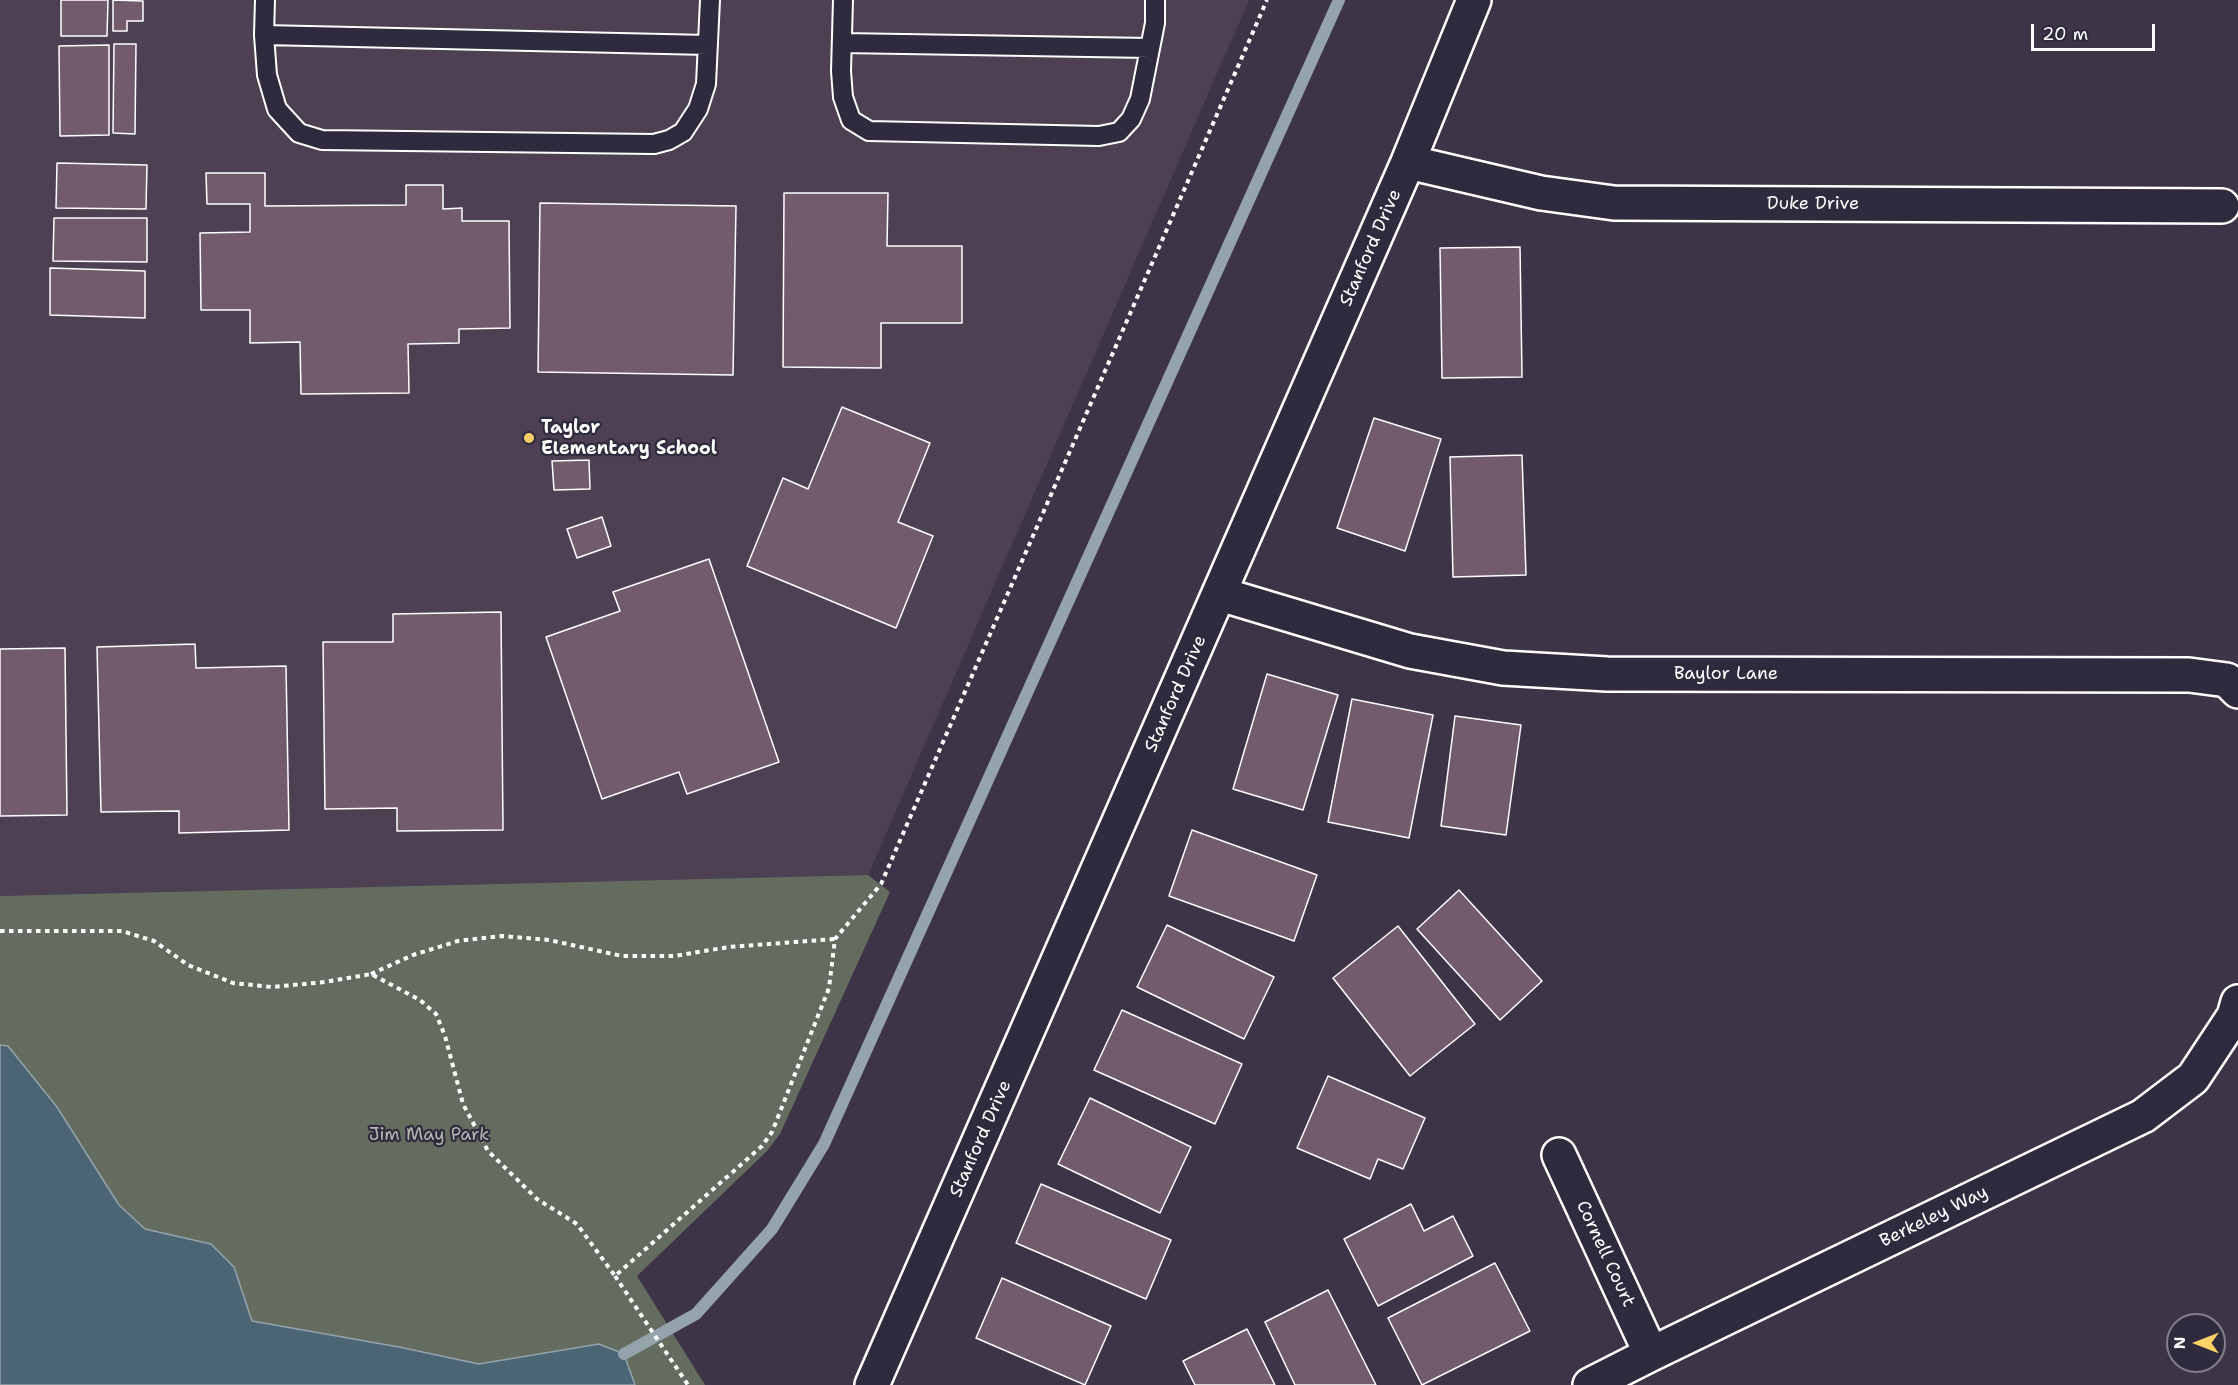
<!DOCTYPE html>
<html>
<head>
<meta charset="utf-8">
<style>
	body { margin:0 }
	#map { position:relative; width:2238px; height:1385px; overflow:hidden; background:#3d3447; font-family:"Shantell Sans",sans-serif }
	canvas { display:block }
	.north { position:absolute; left:2166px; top:1313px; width:60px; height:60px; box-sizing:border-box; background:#2f2a3d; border:2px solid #827f8b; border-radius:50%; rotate:270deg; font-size:16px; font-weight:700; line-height:24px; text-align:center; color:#fff }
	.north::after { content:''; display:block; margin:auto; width:21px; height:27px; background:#ffd166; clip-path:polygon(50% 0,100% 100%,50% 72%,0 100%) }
	.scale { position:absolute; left:2031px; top:24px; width:124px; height:27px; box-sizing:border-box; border:3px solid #fff; border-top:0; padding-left:8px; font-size:18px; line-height:21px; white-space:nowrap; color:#fff; -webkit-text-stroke:4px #2f2a3d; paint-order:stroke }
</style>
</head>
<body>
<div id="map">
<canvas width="2238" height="1385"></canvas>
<div class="north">N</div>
<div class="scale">20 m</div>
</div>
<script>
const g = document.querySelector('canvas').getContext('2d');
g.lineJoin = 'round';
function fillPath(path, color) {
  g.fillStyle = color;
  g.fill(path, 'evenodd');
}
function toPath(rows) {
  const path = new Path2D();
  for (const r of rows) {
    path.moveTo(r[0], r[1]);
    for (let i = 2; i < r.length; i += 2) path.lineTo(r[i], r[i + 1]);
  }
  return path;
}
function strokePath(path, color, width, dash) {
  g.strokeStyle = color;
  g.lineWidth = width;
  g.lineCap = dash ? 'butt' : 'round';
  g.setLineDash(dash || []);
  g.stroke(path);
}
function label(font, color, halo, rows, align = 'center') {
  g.font = font + ' "Shantell Sans",sans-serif';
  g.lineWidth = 4.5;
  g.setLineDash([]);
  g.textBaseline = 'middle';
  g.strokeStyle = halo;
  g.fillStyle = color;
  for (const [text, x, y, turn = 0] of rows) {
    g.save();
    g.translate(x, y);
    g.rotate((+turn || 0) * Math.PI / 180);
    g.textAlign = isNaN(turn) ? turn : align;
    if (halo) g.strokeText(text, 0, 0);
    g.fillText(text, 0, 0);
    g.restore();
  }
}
fillPath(toPath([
	[0,0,1249,0,868,875,0,896]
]), '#4d4053');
fillPath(toPath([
	[868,875,890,892,780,1134,766,1152,637,1276,705,1385,0,1385,0,896]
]), '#646c5f');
const water = toPath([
	[0,1045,8,1046,57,1107,119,1205,145,1229,211,1244,234,1267,252,1321,399,1347,479,1364,599,1344,624,1354,635,1385,0,1385,0,1045]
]);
fillPath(water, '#4c6574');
strokePath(water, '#94a3ac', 1.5);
strokePath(toPath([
	[624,1354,696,1314,772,1229,824,1144,1339,0]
]), '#94a3ac', 12);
const building = toPath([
	[61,0,108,0,107,36,61,36,61,0],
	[113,0,143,1,143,21,127,21,127,31,113,31,113,0],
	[114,44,136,44,135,134,113,133,114,44],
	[109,45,109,135,60,136,59,46,109,45],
	[57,163,147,165,146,209,56,208,57,163],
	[206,173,265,173,265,206,406,205,406,185,443,185,443,209,462,208,462,221,509,221,510,328,459,329,459,343,408,344,409,393,301,394,300,342,250,343,250,310,201,310,200,233,250,232,250,204,207,204,206,173],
	[784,193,888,193,887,246,962,246,962,323,881,323,881,368,783,367,784,193],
	[540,203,736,206,733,375,538,372,540,203],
	[54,218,147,218,147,262,53,261,54,218],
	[1520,247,1522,377,1442,378,1440,248,1520,247],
	[50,268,145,271,145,318,50,315,50,268],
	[842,407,930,443,898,522,933,536,896,628,747,566,783,478,808,489,842,407],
	[1374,418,1441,439,1405,551,1337,528,1374,418],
	[1522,455,1526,575,1453,577,1450,457,1522,455],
	[589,460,590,489,554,490,552,461,589,460],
	[602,517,611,546,577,558,567,529,602,517],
	[709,559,779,762,687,794,679,772,602,799,546,637,620,611,613,592,709,559],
	[501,612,503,830,397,831,397,808,325,809,323,642,393,642,393,614,501,612],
	[195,644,196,668,286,666,289,830,179,833,179,811,101,812,97,647,195,644],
	[65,648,67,815,0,816,0,649,65,648],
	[1267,674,1338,695,1303,810,1233,789,1267,674],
	[1352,699,1433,715,1409,838,1328,822,1352,699],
	[1455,716,1521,725,1506,835,1441,826,1455,716],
	[1192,830,1317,875,1294,941,1169,896,1192,830],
	[1459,890,1542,981,1500,1020,1417,929,1459,890],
	[1167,925,1274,977,1244,1039,1137,987,1167,925],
	[1398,926,1475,1024,1410,1076,1333,978,1398,926],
	[1122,1010,1242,1064,1215,1124,1094,1070,1122,1010],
	[1328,1076,1425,1118,1403,1169,1378,1159,1370,1179,1297,1148,1328,1076],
	[1090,1098,1191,1147,1160,1213,1058,1164,1090,1098],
	[1041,1184,1171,1240,1146,1299,1016,1243,1041,1184],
	[1411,1204,1424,1231,1453,1216,1473,1256,1378,1306,1344,1239,1411,1204],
	[1495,1263,1530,1331,1422,1385,1388,1318,1495,1263],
	[1002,1278,1111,1326,1085,1385,976,1338,1002,1278],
	[1328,1290,1376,1385,1295,1385,1265,1322,1328,1290],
	[1247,1329,1275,1385,1195,1385,1183,1361,1247,1329]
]);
fillPath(building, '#735b6e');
strokePath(building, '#fff', 1.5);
const lane = toPath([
	[265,0,264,35,267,75,277,109,299,133,322,140,654,144,669,140,683,132,698,109,706,84,710,0],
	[843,0,841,71,843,97,851,120,869,131,1099,136,1119,132,1131,119,1140,99,1155,23,1155,0],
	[264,35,708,45],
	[842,43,1150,48]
]);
const street = toPath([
	[1408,162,1541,193,1614,203,2222,206],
	[1220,594,1410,651,1503,668,1607,674,2189,675,2227,680,2238,691],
	[1559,1155,1651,1354],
	[872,1385,1408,162,1474,0],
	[1590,1385,1651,1354,2143,1116,2193,1078,2234,1016,2238,1002]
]);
strokePath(lane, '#fff', 22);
strokePath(street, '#fff', 38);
strokePath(toPath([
	[0,931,122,931,154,941,188,965,233,983,272,987,325,982,371,974,420,1000,436,1014,445,1036,463,1104,488,1151,537,1199,577,1224,615,1276,762,1146,772,1132,829,988,835,939,881,884,1267,0],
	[371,974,413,955,458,941,502,936,549,940,622,956,674,956,729,947,835,939],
	[615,1276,688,1385]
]), '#fff', 4, [4.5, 4.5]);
strokePath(lane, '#2f2a3d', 18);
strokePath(street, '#2f2a3d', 33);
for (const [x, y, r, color] of [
	[529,438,6,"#ffd166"]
]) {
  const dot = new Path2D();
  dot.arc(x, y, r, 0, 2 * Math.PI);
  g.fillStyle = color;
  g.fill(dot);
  strokePath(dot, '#2f2a3d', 2);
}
label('18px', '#fff', '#2f2a3d', [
	["Duke Drive",1813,204],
	["Stanford Drive",1371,248,-66],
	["Baylor Lane",1726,674],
	["Stanford Drive",1176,694,-66],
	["Stanford Drive",981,1139,-66],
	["Berkeley Way",1934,1217,-26],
	["Cornell Court",1605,1254,65]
]);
label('bold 18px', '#fff', '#2f2a3d', [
	["Taylor",541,428],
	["Elementary School",541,449]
], 'left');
label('18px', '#b2b6af', '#2f2a3d', [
	["Jim May Park",429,1135]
]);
</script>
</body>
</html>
